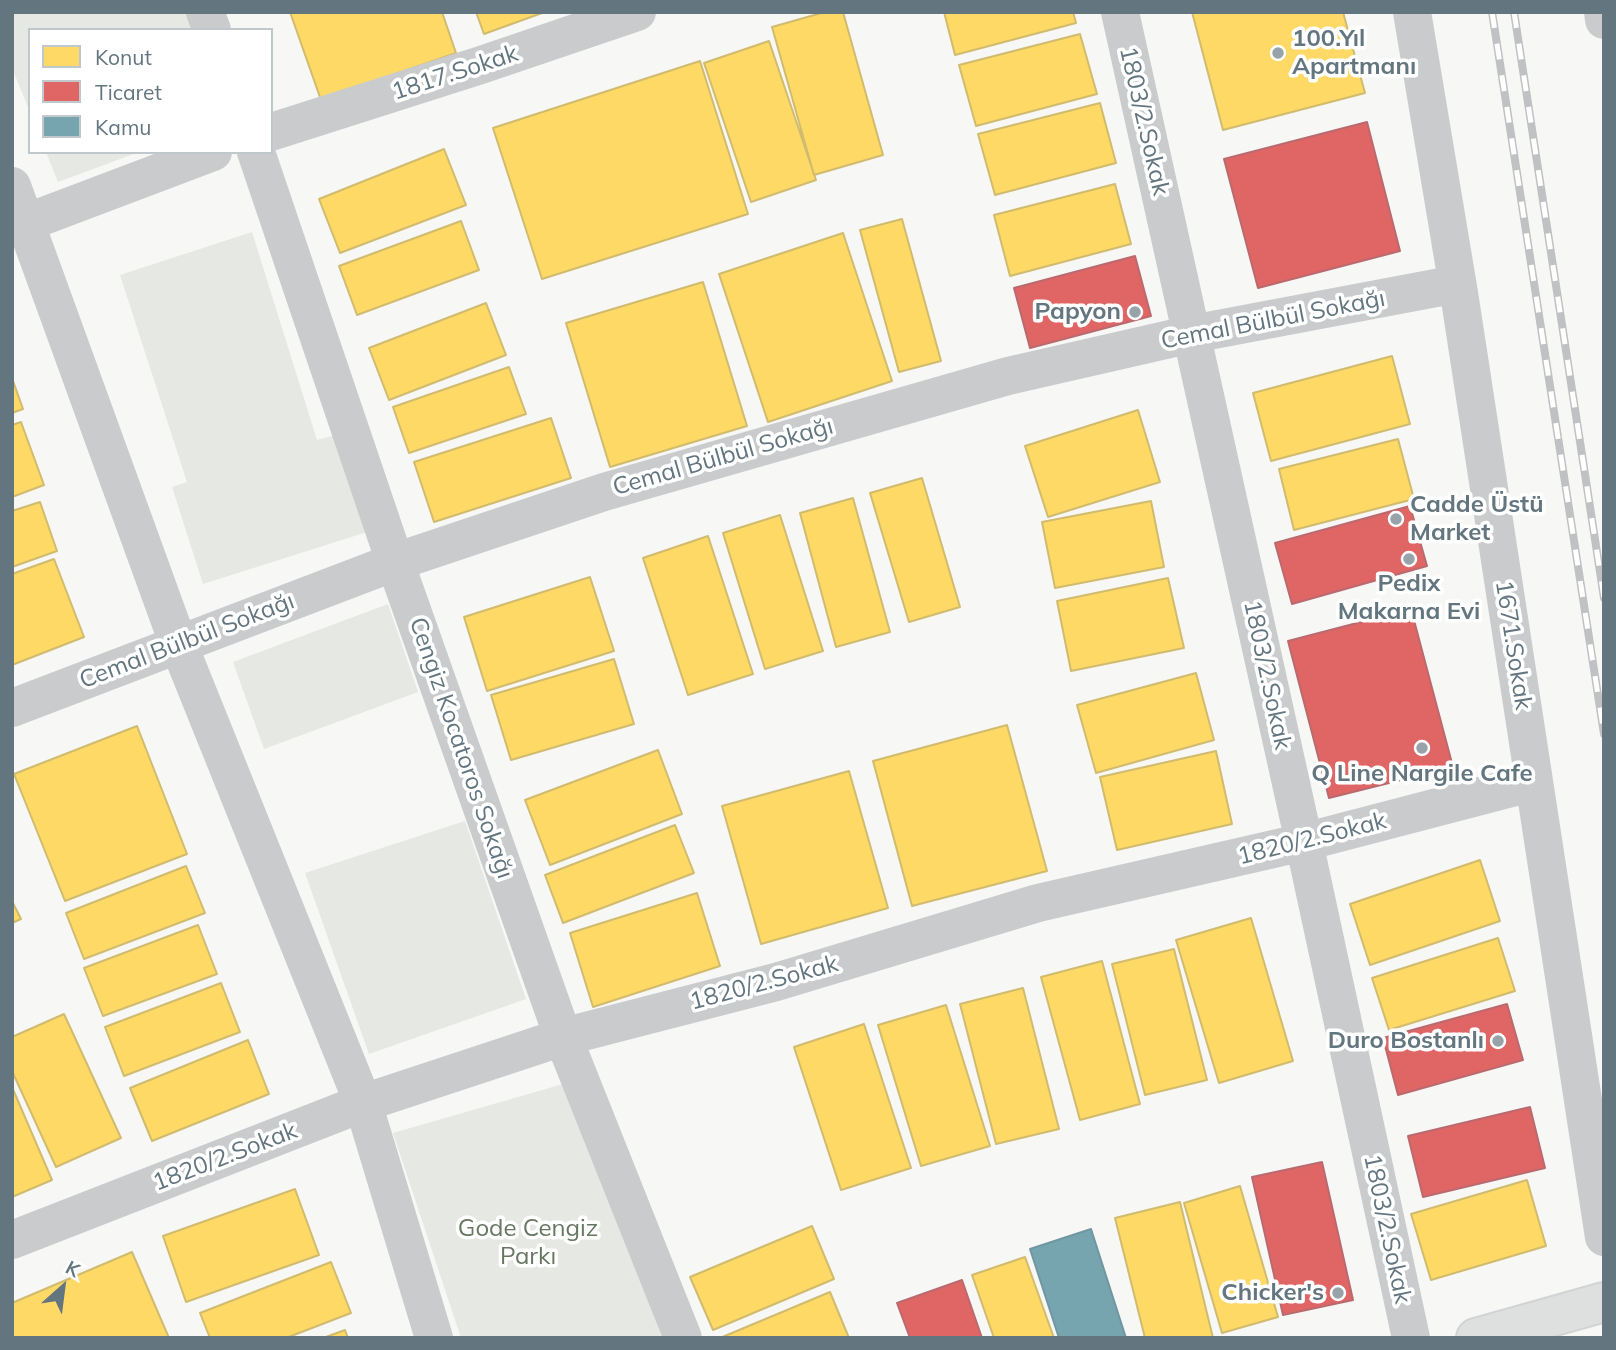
<!DOCTYPE html>
<html>
<head>
<meta charset="utf-8">
<style>
	body { margin:0 }
	#map { position:relative; width:1616px; height:1350px; overflow:hidden; background:#f7f7f6; font-family:Mulish,sans-serif }
	canvas { display:block }
	.frame { position:absolute; inset:0; border:14px solid #63757f; pointer-events:none }
	.legend { position:absolute; left:28px; top:28px; width:245px; height:126px; box-sizing:border-box; background:#fff; border:2px solid #c1c8cc; margin:0; padding:9px 12px; list-style:none; font-size:21px; color:#63757f }
	.legend li { display:flex; align-items:center; gap:14px; height:35px }
	.legend b { width:35px; border:2px solid #c1c8cc }
	.north { position:absolute; left:28px; top:1252px; width:70px; height:70px; -webkit-text-stroke:5px #fff; paint-order:stroke; rotate:28deg; font-size:19px; font-weight:700; line-height:28px; text-align:center; color:#63757f }
	.north::after { content:''; display:block; margin:auto; width:24px; height:32px; background:#63757f; clip-path:polygon(50% 0,100% 100%,50% 72%,0 100%) }
</style>
</head>
<body>
<div id="map">
<canvas width="1616" height="1350"></canvas>
<div class="frame"></div>
<ul class="legend">
<li><b style="height:19px;background:#ffd966"></b>Konut</li>
<li><b style="height:19px;background:#e06666"></b>Ticaret</li>
<li><b style="height:19px;background:#76a5af"></b>Kamu</li>
</ul>
<div class="north">K</div>
</div>
<script>
const g = document.querySelector('canvas').getContext('2d');
g.lineJoin = 'round';
function fillPath(path, color) {
  g.fillStyle = color;
  g.fill(path, 'evenodd');
}
function toPath(rows) {
  const path = new Path2D();
  for (const r of rows) {
    path.moveTo(r[0], r[1]);
    for (let i = 2; i < r.length; i += 2) path.lineTo(r[i], r[i + 1]);
  }
  return path;
}
function strokePath(path, color, width, dash) {
  g.strokeStyle = color;
  g.lineWidth = width;
  g.lineCap = dash ? 'butt' : 'round';
  g.setLineDash(dash || []);
  g.stroke(path);
}
function label(font, color, halo, rows, align = 'center') {
  g.font = font + ' Mulish,sans-serif';
  g.lineWidth = 7;
  g.setLineDash([]);
  g.textBaseline = 'middle';
  g.strokeStyle = halo;
  g.fillStyle = color;
  for (const [text, x, y, turn = 0] of rows) {
    g.save();
    g.translate(x, y);
    g.rotate((+turn || 0) * Math.PI / 180);
    g.textAlign = isNaN(turn) ? turn : align;
    if (halo) g.strokeText(text, 0, 0);
    g.fillText(text, 0, 0);
    g.restore();
  }
}
fillPath(toPath([
	[12,12,188,12,194,30,30,30,30,112,12,68],
	[46,152,139,152,58,182],
	[252,232,317,440,336,435,367,532,203,584,172,487,187,482,120,275],
	[388,604,418,692,264,749,233,662],
	[465,821,526,999,369,1054,305,873],
	[570,1082,662,1338,461,1338,393,1133]
]), '#e6e8e3');
const homes = toPath([
	[290,12,442,12,456,53,321,100,290,12],
	[476,12,542,12,542,13,484,34,476,12],
	[825,12,843,12,883,155,814,175,772,27,825,12],
	[944,12,1073,12,1076,23,955,55,944,12],
	[1192,12,1343,12,1365,93,1223,130,1192,12],
	[1080,34,1097,94,976,126,959,65,1080,34],
	[769,41,816,180,751,202,704,63,769,41],
	[700,61,748,214,542,279,493,128,700,61],
	[1100,103,1116,163,995,195,978,134,1100,103],
	[444,149,466,205,340,253,319,199,444,149],
	[1115,184,1131,244,1010,276,994,215,1115,184],
	[902,219,941,361,899,372,860,230,902,219],
	[461,221,479,270,357,315,339,266,461,221],
	[843,233,892,381,768,422,719,274,843,233],
	[703,282,747,426,610,467,566,323,703,282],
	[486,303,506,355,389,400,369,348,486,303],
	[1392,356,1410,424,1271,461,1253,393,1392,356],
	[509,367,526,414,409,453,393,407,509,367],
	[12,378,23,409,12,413,12,378],
	[1138,410,1160,482,1048,517,1025,446,1138,410],
	[551,418,571,478,434,522,414,462,551,418],
	[21,422,44,485,12,497,12,425,21,422],
	[1398,439,1414,499,1294,530,1279,469,1398,439],
	[922,478,960,607,909,622,870,493,922,478],
	[853,498,890,632,836,647,800,513,853,498],
	[1151,501,1164,567,1055,588,1042,522,1151,501],
	[40,502,57,551,12,567,12,511,40,502],
	[780,515,823,651,765,669,723,533,780,515],
	[708,536,753,674,688,695,643,558,708,536],
	[54,559,84,637,12,665,12,574,54,559],
	[590,577,614,651,487,691,464,617,590,577],
	[1168,578,1184,648,1071,671,1057,601,1168,578],
	[614,659,634,724,511,760,491,695,614,659],
	[1196,673,1214,740,1096,773,1077,705,1196,673],
	[1007,725,1047,871,912,906,873,761,1007,725],
	[137,726,187,854,65,901,14,774,137,726],
	[658,750,682,814,550,865,525,800,658,750],
	[1216,751,1232,824,1117,850,1100,777,1216,751],
	[849,771,888,908,761,944,722,806,849,771],
	[675,825,694,873,563,923,545,875,675,825],
	[1480,860,1500,921,1370,965,1350,904,1480,860],
	[186,866,205,913,84,959,66,913,186,866],
	[697,893,720,966,593,1007,570,933,697,893],
	[12,901,21,919,12,923,12,901],
	[1251,918,1293,1061,1219,1083,1176,940,1251,918],
	[198,925,217,974,103,1016,84,968,198,925],
	[1498,938,1515,991,1389,1030,1372,978,1498,938],
	[1174,949,1207,1080,1145,1095,1112,964,1174,949],
	[1102,961,1140,1104,1080,1120,1041,977,1102,961],
	[221,983,240,1032,124,1076,105,1027,221,983],
	[1023,988,1059,1129,996,1144,960,1004,1023,988],
	[946,1005,990,1146,921,1166,878,1025,946,1005],
	[64,1014,121,1138,56,1167,12,1071,12,1037,64,1014],
	[864,1024,911,1168,841,1190,794,1047,864,1024],
	[248,1040,269,1094,152,1141,130,1088,248,1040],
	[12,1087,52,1180,12,1197,12,1087],
	[1527,1180,1546,1246,1431,1280,1411,1214,1527,1180],
	[1240,1186,1278,1317,1222,1333,1184,1203,1240,1186],
	[295,1189,319,1255,186,1302,163,1236,295,1189],
	[1180,1202,1213,1338,1145,1338,1115,1218,1180,1202],
	[812,1226,834,1279,713,1330,690,1277,812,1226],
	[132,1252,169,1338,13,1338,12,1303,132,1252],
	[1025,1257,1054,1338,994,1338,972,1275,1025,1257],
	[331,1262,351,1313,286,1338,210,1338,200,1313,331,1262],
	[830,1292,849,1338,720,1338,830,1292],
	[345,1330,348,1338,323,1338,345,1330]
]);
fillPath(homes, '#ffd966');
strokePath(homes, '#d0bb6e', 2);
const shops = toPath([
	[1367,122,1400,251,1258,288,1224,159,1367,122],
	[1135,256,1151,316,1030,348,1014,288,1135,256],
	[1410,506,1427,566,1292,604,1275,543,1410,506],
	[1411,609,1453,767,1329,798,1288,641,1411,609],
	[1507,1004,1523,1060,1398,1095,1383,1038,1507,1004],
	[1530,1107,1545,1168,1423,1197,1408,1136,1530,1107],
	[1322,1162,1353,1300,1283,1315,1252,1177,1322,1162],
	[962,1280,982,1338,910,1338,897,1303,962,1280]
]);
fillPath(shops, '#e06666');
strokePath(shops, '#ba6a6e', 2);
const public = toPath([
	[1091,1229,1126,1338,1059,1338,1030,1249,1091,1229]
]);
fillPath(public, '#76a5af');
strokePath(public, '#7097a1', 2);
const secondary = toPath([
	[1476,1338,1604,1302]
]);
strokePath(secondary, '#d2d3d4', 42);
strokePath(toPath([
	[205,12,212,30],
	[1120,12,1304,842,1411,1338],
	[1412,12,1459,293,1604,1237],
	[1603,12,1604,20],
	[271,132,481,65,637,12],
	[256,152,395,562,563,1037,683,1338],
	[12,186,178,643,363,1103,434,1338],
	[12,228,213,152],
	[12,708,395,562,604,492,1008,376,1192,334,1457,284],
	[12,1240,363,1103,563,1037,776,982,1038,903,1304,842,1534,782]
]), '#c9cbcc', 38);
strokePath(secondary, '#dedfdf', 38);
const rail = toPath([
	[1492,12,1604,734],
	[1514,12,1604,598]
]);
strokePath(rail, '#bfc1c2', 8);
strokePath(rail, '#fff', 5, [16]);
for (const [x, y, r, color] of [
	[1278,53,7,"#97a2a9"],
	[1135,312,7,"#97a2a9"],
	[1396,519,7,"#97a2a9"],
	[1409,559,7,"#97a2a9"],
	[1422,748,7,"#97a2a9"],
	[1498,1041,7,"#97a2a9"],
	[1338,1293,7,"#97a2a9"]
]) {
  const dot = new Path2D();
  dot.arc(x, y, r, 0, 2 * Math.PI);
  g.fillStyle = color;
  g.fill(dot);
  strokePath(dot, '#fff', 2.5);
}
label('bold 24px', '#63757f', '#fff', [
	["100.Yıl",1292,39,"left"],
	["Apartmanı",1292,67,"left"],
	["Papyon",1121,312],
	["Cadde Üstü",1410,505,"left"],
	["Market",1410,533,"left"],
	["Pedix",1409,584,"center"],
	["Makarna Evi",1409,612,"center"],
	["Q Line Nargile Cafe",1422,774,"center"],
	["Duro Bostanlı",1484,1041],
	["Chicker's",1324,1293]
], 'right');
label('24px', '#63757f', '#fff', [
	["1817.Sokak",455,73,-18],
	["1803/2.Sokak",1144,121,77],
	["Cemal Bülbül Sokağı",1273,320,-11],
	["Cemal Bülbül Sokağı",723,457,-16],
	["Cemal Bülbül Sokağı",187,641,-21],
	["1671.Sokak",1513,645,81],
	["1803/2.Sokak",1267,675,78],
	["Cengiz Kocatoros Sokağı",461,748,71],
	["1820/2.Sokak",1312,839,-14],
	["1820/2.Sokak",764,983,-15],
	["1820/2.Sokak",225,1157,-21],
	["1803/2.Sokak",1387,1229,78]
]);
label('24px', '#677762', '#fff', [
	["Gode Cengiz",528,1229],
	["Parkı",528,1257]
]);
</script>
</body>
</html>
